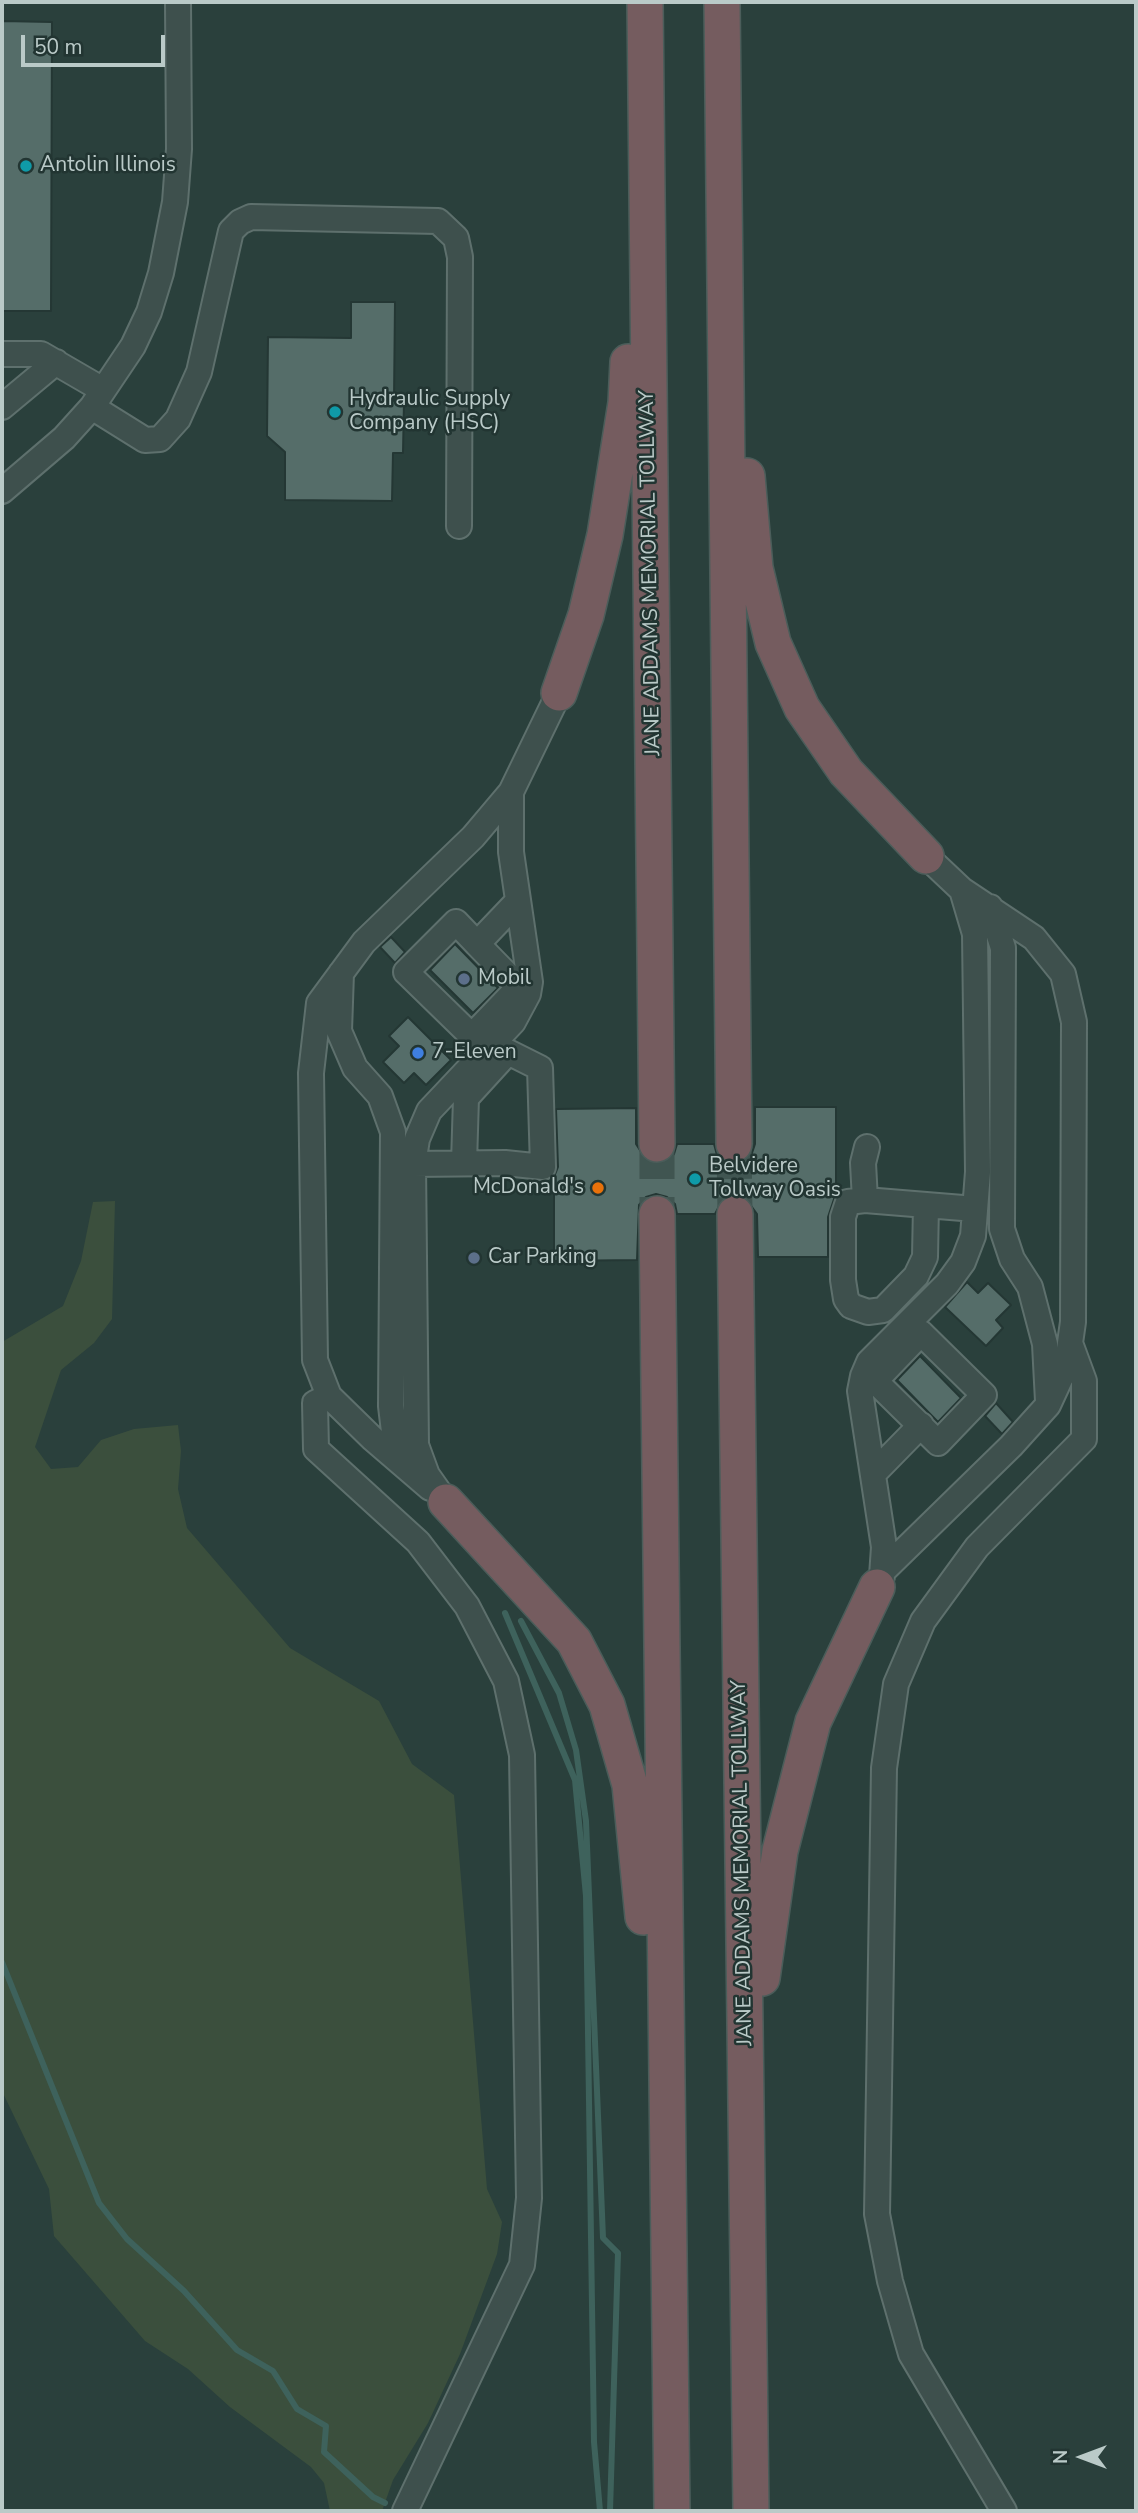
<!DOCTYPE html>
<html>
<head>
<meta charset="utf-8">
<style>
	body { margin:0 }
	#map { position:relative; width:1138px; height:2513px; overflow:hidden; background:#2a403c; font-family:"Nunito Sans",sans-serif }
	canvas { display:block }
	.frame { position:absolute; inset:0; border:4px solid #bacac8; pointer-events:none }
	.north { position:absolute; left:1047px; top:2422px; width:70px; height:70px; -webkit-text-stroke:5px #223532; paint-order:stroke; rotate:270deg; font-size:19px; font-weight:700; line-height:28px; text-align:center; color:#bacac8 }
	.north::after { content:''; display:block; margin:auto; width:24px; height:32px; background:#bacac8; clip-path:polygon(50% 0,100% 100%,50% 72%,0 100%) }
	.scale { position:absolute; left:21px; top:35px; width:144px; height:32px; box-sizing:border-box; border:4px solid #bacac8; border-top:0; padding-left:9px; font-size:21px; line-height:24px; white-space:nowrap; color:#bacac8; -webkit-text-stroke:5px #223532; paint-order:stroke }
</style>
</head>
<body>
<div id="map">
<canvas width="1138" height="2513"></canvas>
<div class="frame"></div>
<div class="north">N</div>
<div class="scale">50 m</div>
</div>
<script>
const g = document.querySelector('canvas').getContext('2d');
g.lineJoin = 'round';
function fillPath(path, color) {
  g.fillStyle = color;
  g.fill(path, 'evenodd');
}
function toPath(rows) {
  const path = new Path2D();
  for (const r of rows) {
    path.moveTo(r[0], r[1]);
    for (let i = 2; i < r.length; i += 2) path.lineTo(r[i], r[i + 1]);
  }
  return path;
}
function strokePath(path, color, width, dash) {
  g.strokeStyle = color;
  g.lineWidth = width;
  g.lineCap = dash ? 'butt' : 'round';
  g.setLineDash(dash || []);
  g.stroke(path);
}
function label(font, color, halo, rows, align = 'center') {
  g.font = font + ' "Nunito Sans",sans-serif';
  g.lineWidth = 5;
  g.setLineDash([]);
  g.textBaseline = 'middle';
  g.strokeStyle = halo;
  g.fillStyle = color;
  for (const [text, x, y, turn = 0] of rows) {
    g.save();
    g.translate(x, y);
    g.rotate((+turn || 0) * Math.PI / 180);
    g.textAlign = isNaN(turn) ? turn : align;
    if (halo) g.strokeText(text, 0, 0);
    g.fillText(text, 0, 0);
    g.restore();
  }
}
fillPath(toPath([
	[115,1201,112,1319,94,1343,61,1370,35,1447,51,1469,78,1467,101,1440,134,1429,178,1425,181,1451,178,1489,187,1528,290,1648,379,1701,412,1764,454,1795,487,2189,502,2222,497,2254,460,2354,428,2423,393,2480,382,2511,330,2511,324,2483,311,2467,230,2407,188,2369,145,2341,54,2236,49,2189,2,2091,2,1342,63,1306,81,1261,93,1202]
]), '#3b4f3d');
strokePath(toPath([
	[505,1613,575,1780,586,1896,594,2442,600,2511],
	[521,1621,559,1693,576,1750,586,1821,603,2238,618,2253,610,2511],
	[2,1962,99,2203,127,2239,184,2291,237,2350,273,2371,297,2409,326,2426,324,2452,373,2497,385,2503]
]), '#3e625c', 6);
const building = toPath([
	[2,21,52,22,51,311,2,311,2,21],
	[351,302,395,302,394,401,404,401,403,453,393,453,392,501,285,500,285,452,267,436,268,337,351,338,351,302],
	[391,937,405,952,395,963,380,947,391,937],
	[455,944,498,988,473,1013,430,970,455,944],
	[408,1017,451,1060,426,1085,414,1073,404,1083,383,1062,399,1046,389,1036,408,1017],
	[755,1107,836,1107,836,1193,828,1217,828,1257,758,1257,757,1214,744,1196,734,1194,724,1197,715,1214,677,1214,675,1204,667,1197,656,1194,646,1197,639,1205,637,1260,554,1261,554,1177,558,1167,556,1109,636,1108,636,1144,647,1161,657,1164,667,1162,674,1154,677,1144,714,1144,717,1155,734,1164,744,1162,752,1153,755,1144,755,1107],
	[967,1282,978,1293,988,1283,1011,1305,996,1320,1003,1328,986,1346,945,1307,967,1282],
	[920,1356,961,1398,938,1422,897,1380,920,1356],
	[996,1403,1013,1422,1002,1434,985,1416,996,1403]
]);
fillPath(building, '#556d69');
strokePath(building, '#243734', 2);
strokePath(toPath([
	[657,1144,657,1214],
	[734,1144,735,1214]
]), '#405551', 35, [35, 18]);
const minor = toPath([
	[2,354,41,354,103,390],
	[2,407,56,362],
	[92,407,145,440,160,439,178,419,199,372,231,231,240,222,251,217,438,221,456,238,460,257,459,526],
	[2,491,64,438,92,407,133,346,149,312,161,273,175,202,179,149,178,2],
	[990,907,1003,948,1002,1229,1012,1259,1030,1287,1045,1344,1048,1401],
	[477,944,456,922,406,972,486,1050],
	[341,973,339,1031,355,1068,380,1096,393,1132,391,1406,395,1440,406,1466],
	[472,1036,519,987,477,944,518,901],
	[413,1164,505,1163,543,1167,540,1068,508,1052,466,1098,464,1163],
	[865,1200,863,1163,867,1147],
	[926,1205,925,1257,916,1276,883,1310,868,1312,851,1306,846,1299,843,1280,843,1217,848,1202,865,1200,975,1209],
	[921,1333,984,1395,938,1443,875,1381,921,1333],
	[329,1396,315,1403,316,1449,418,1542,467,1606,506,1681,522,1755,529,2198,522,2265,405,2511],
	[874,1473,921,1425],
	[430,1488,373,1439,329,1396,315,1360,311,1073,319,1003,364,942,473,837,511,792],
	[446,1502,427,1475,416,1445,413,1164,417,1139,429,1111,513,1022,528,994,530,982,511,852,511,792,559,693],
	[884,1570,1011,1446,1048,1405,1067,1364,1073,1322,1074,1022,1063,974,1034,938,962,890],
	[882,1576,884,1547,860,1391,863,1376,869,1362,947,1284,963,1262,973,1236,978,1172,975,934,962,890,926,856],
	[1004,2511,911,2354,890,2281,877,2214,884,1768,896,1684,923,1621,977,1547,1084,1439,1084,1381,1070,1343]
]);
const highway = toPath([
	[645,2,657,1144],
	[722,2,734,1144],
	[747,476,755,568,773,643,802,708,846,772,926,856],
	[559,693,586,615,605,535,626,403,628,362],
	[657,1214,672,2511],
	[735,1214,751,2511],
	[446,1502,574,1641,607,1705,630,1785,643,1917],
	[762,1978,780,1851,813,1722,877,1587]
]);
strokePath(minor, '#5e706d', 28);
strokePath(highway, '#4b5d5a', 38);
strokePath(minor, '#3e504d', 24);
strokePath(highway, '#755c5f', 35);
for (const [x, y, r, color] of [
	[26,166,7,"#0f9aa8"],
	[335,412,7,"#0f9aa8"],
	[464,979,7,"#5c6f8a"],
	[418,1053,7,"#3f7fe0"],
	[695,1179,7,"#0f9aa8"],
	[598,1188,7,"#e8710a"],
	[474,1258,7,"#5c6f8a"]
]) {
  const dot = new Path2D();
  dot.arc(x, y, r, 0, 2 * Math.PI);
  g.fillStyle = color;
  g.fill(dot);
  strokePath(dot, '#223532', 2.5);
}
label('21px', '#bacac8', '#223532', [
	["Antolin Illinois",40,166],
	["Hydraulic Supply",349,400],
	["Company (HSC)",349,424],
	["Mobil",478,979],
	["7-Eleven",432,1053],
	["Belvidere",709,1167],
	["Tollway Oasis",709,1191],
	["McDonald's",584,1188,"right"],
	["Car Parking",488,1258]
], 'left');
label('21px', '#bacac8', '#223532', [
	["JANE ADDAMS MEMORIAL TOLLWAY",651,573,-91],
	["JANE ADDAMS MEMORIAL TOLLWAY",743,1863,-91]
]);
</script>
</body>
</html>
